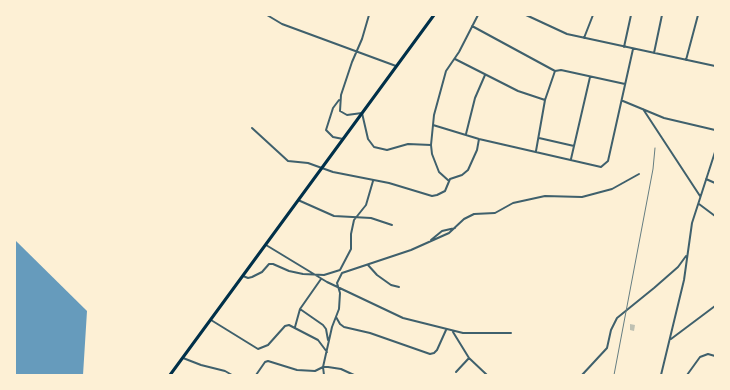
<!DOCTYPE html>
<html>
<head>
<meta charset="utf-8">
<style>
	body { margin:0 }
	#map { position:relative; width:730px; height:390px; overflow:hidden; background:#fdf0d5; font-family:Figtree,sans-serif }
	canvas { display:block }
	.frame { position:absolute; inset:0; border:16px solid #fdf0d5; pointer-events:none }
</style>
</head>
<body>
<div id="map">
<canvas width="730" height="390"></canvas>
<div class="frame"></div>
</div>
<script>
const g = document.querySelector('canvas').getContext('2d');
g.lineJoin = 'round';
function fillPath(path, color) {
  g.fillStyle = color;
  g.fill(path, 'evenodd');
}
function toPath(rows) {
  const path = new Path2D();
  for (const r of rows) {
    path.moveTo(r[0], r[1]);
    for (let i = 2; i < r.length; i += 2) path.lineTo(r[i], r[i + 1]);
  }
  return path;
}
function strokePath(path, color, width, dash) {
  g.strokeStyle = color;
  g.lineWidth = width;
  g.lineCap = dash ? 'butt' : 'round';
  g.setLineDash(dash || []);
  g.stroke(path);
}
fillPath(toPath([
	[15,240,87,311,83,375,15,375]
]), '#669bbc');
fillPath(toPath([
	[630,324,635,325,634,331,630,330]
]), '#bec0b2');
strokePath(toPath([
	[267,15,282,24,396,66],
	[369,15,362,39,352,62,341,95,340,111,347,115,362,113,368,139,374,147,387,150,408,144,431,145],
	[478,15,459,52,446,71,434,115,433,125,479,139,601,167,608,161,633,49],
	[526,15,567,34,715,66],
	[472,26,555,71],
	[584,38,593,15],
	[624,47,631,15],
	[654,53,662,15],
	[455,59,518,91,545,100],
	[686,60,698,15],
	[339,100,333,108,326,130,333,137,343,139],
	[623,101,664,118,715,130],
	[643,109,700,196],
	[433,125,431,145,432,154,439,172,449,181],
	[252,128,288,161,308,163,333,172,389,183,432,196,437,195,445,191,450,179,462,175,468,170,477,150,479,139],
	[466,134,475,98,485,75],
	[539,138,574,146],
	[536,151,545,100,555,71,561,70,625,84],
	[571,159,590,77],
	[706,179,715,183],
	[298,200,334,216,371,218,392,225],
	[699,204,715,216],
	[431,240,442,231,455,228],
	[266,245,327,282,403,318,463,333,511,333],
	[368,265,377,275,391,285,399,287],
	[243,276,248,278,252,277,262,272,269,264,273,264,289,271,303,274,324,275,340,270,351,249,351,234,354,220,366,205,373,181],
	[300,309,323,325,326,329,328,340],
	[336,317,340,324,344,327,370,333,430,354,434,353,437,350,446,330],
	[211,320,258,349,268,345,285,326,289,325,318,340,327,352],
	[295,327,300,309,321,279],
	[453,332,469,358,487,375],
	[671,339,715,306],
	[183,358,201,365,225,371,232,375],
	[456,372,469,358],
	[256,375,265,362,268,361,297,370,315,371,323,367,332,327,339,309,340,293,337,283,342,273,411,250,449,233,464,219,474,214,495,213,513,203,545,196,582,197,612,189,639,174],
	[324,375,323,367,328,367,341,369,354,375],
	[582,375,607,348,611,330,617,318,654,288,678,267,686,256],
	[661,375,684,280,692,223,715,152],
	[687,375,700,357,708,354,715,356]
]), '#3f606c', 2);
strokePath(toPath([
	[170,375,434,15]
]), '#003049', 3);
strokePath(toPath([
	[614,375,653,169,655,148]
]), '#657d81', 1);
</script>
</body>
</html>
